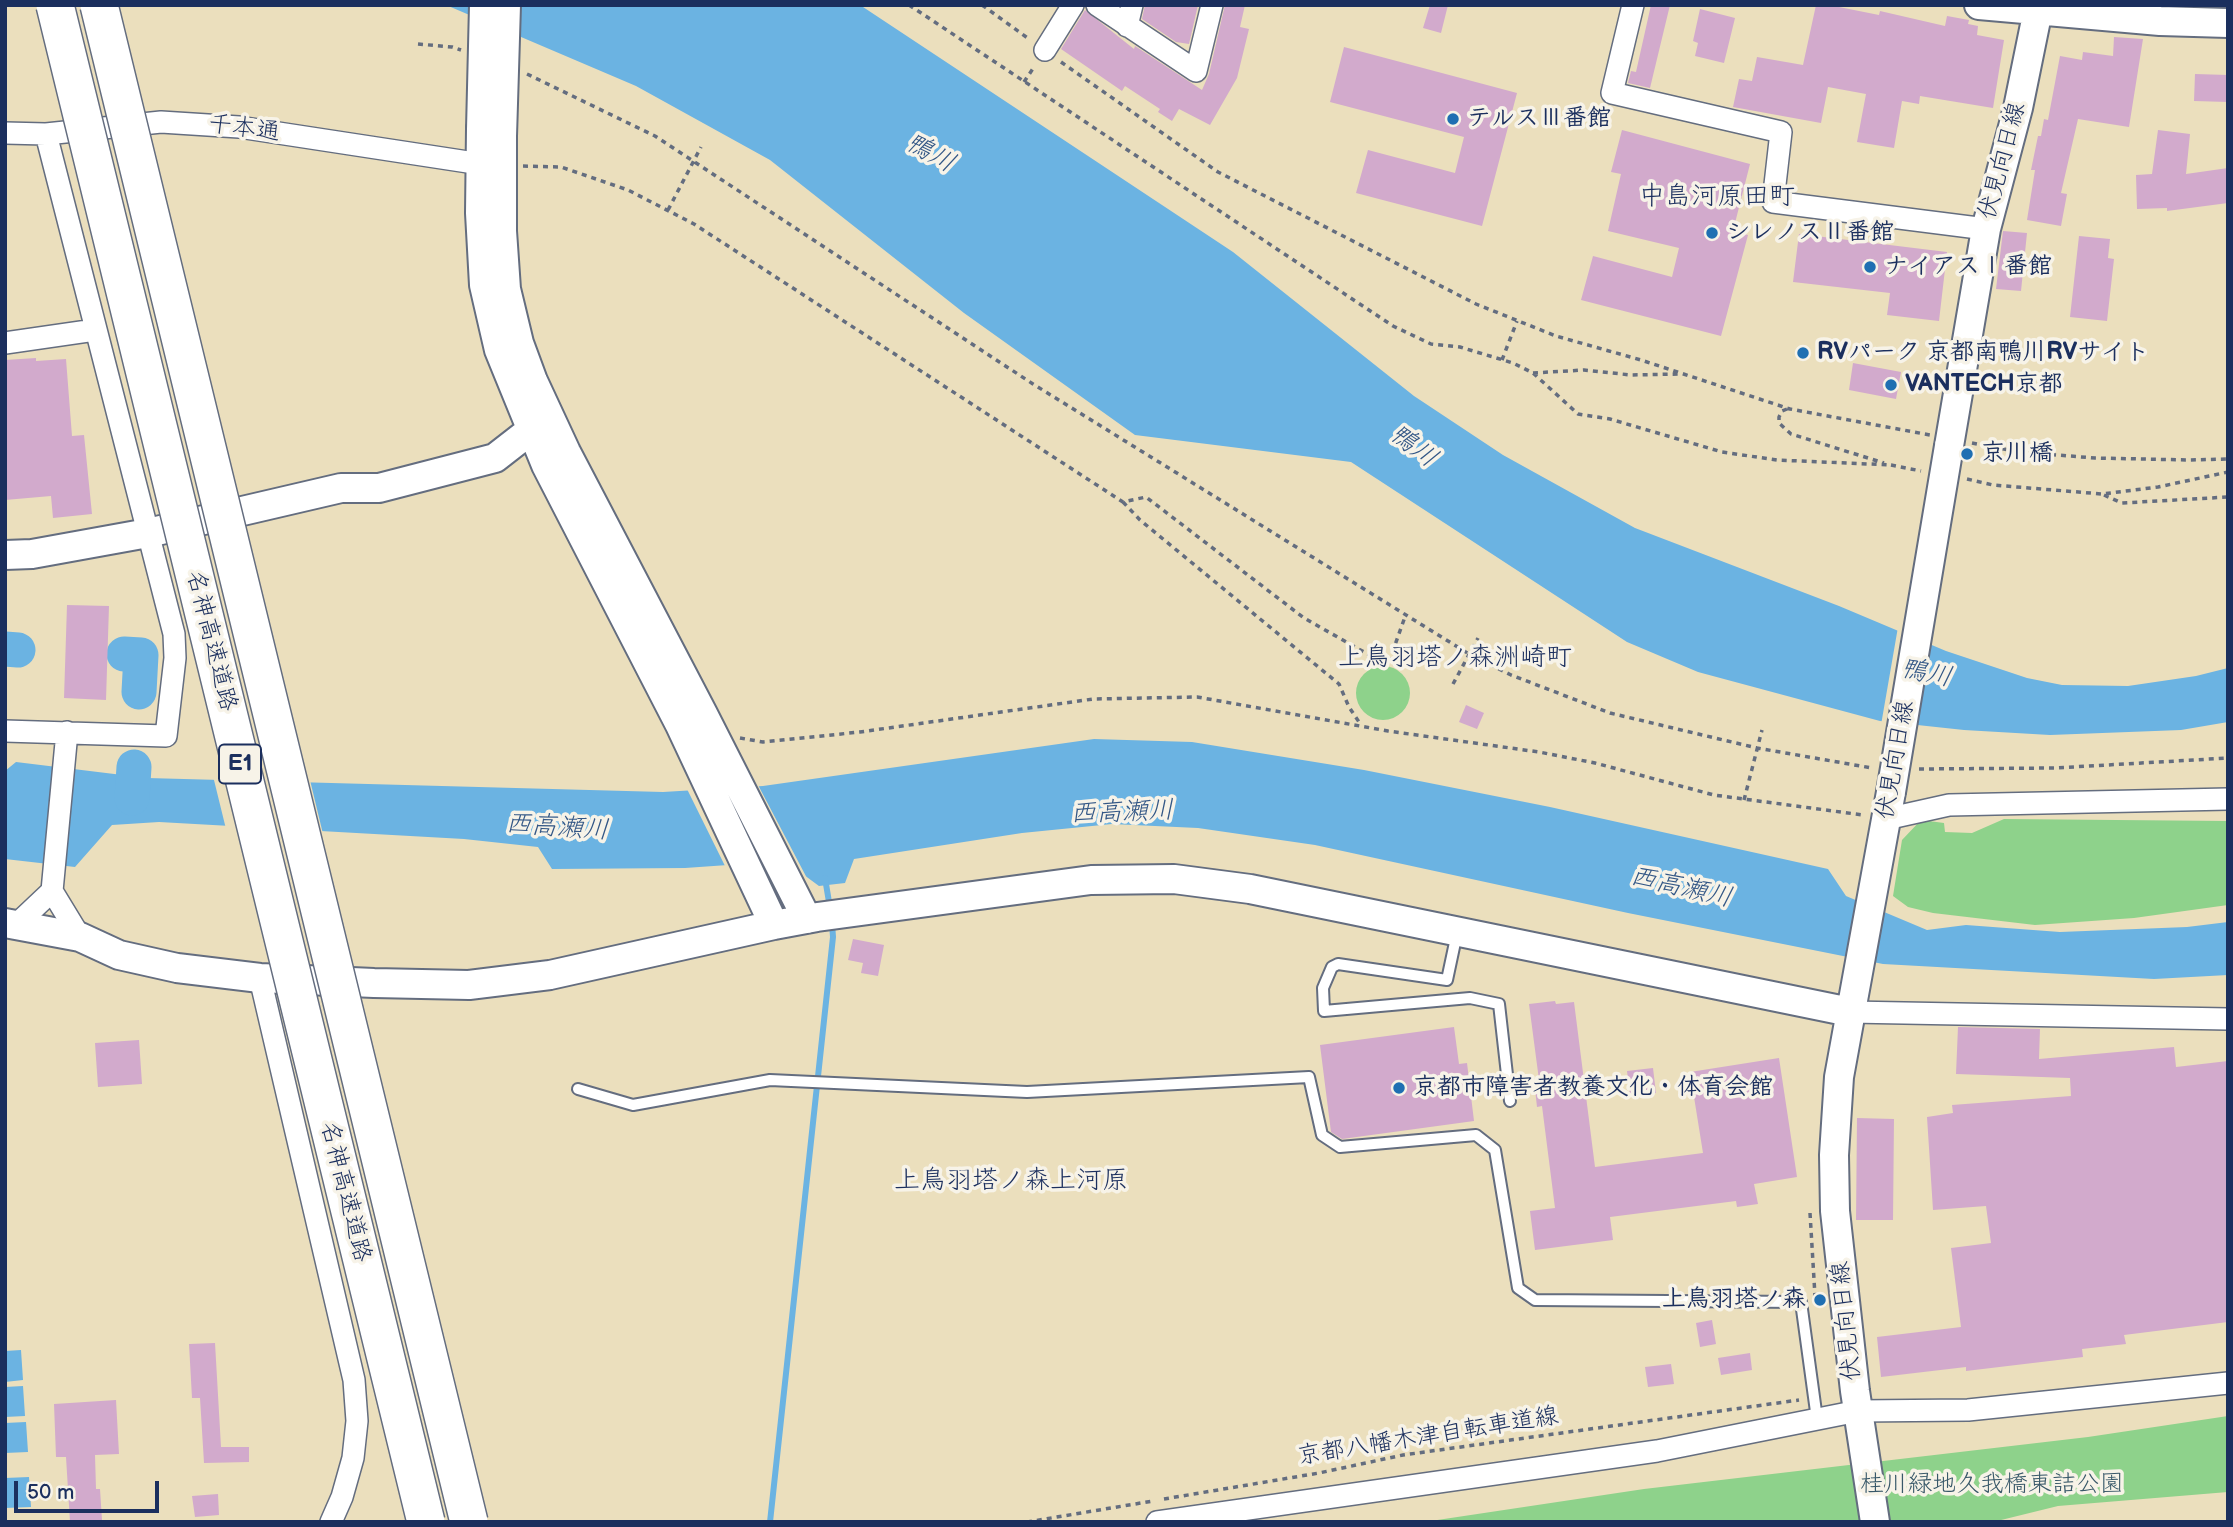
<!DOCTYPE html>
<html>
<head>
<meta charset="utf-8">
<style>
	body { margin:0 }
	#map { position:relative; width:2233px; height:1527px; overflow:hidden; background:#ebdfbd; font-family:"Balsamiq Sans",sans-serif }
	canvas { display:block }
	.frame { position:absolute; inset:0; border:7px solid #1b2f5e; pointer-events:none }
	.scale { position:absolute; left:14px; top:1481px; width:145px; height:32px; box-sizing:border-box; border:4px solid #1b2f5e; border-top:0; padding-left:9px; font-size:21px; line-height:24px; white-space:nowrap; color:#1b2f5e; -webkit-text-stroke:5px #f7f3e8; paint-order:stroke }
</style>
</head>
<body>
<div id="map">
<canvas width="2233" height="1527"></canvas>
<div class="frame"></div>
<div class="scale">50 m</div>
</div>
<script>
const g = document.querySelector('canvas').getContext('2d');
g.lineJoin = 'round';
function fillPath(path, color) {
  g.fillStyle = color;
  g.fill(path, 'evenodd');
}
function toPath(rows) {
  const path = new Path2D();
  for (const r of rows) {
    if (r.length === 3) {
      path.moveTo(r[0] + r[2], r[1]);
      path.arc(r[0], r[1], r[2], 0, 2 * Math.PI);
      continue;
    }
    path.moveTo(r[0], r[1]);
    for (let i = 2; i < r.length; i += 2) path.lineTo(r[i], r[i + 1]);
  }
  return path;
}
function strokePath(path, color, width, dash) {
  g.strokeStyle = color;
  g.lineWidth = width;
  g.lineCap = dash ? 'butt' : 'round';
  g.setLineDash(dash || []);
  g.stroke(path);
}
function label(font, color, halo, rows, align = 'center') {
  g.font = font + ' "Balsamiq Sans","Klee One",sans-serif';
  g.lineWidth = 7;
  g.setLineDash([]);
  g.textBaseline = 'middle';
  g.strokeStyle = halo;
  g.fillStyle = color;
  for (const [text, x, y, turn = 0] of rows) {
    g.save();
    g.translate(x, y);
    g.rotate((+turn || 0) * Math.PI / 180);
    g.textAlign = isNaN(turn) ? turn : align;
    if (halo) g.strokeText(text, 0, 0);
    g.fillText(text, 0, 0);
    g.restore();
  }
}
fillPath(toPath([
	[1383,693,27],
	[2004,819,2228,821,2228,905,2134,918,2035,925,1933,913,1908,907,1893,896,1902,840,1921,820,1944,823,1945,832,1972,833],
	[2228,1416,2228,1492,2058,1506,1993,1522,1424,1522,1644,1489,2088,1437]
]), '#8ed28b');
fillPath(toPath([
	[446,5,860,5,1233,252,1414,396,1503,455,1635,528,1839,606,1946,651,2027,678,2062,685,2128,686,2196,676,2228,668,2228,722,2181,730,2050,735,1964,730,1880,721,1698,672,1627,642,1351,462,1135,435,964,313,770,160,636,86],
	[1094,739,1192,742,1364,770,1550,807,1828,869,1846,896,1927,930,1966,925,2060,932,2187,927,2228,922,2228,975,2154,979,1883,964,1628,913,1315,845,1198,828,1112,824,1022,833,854,859,845,883,819,886,785,861,685,868,552,869,538,847,464,839,159,822,112,825,75,867,5,859,5,771,16,762,147,778,663,792,763,786],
	[21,1350,23,1380,5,1382,5,1351],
	[23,1386,25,1416,5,1417,5,1387],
	[26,1422,28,1452,5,1453,5,1423],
	[29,1477,31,1507,5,1508,5,1478]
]), '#6bb3e2');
fillPath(toPath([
	[1898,627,1906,631,1890,726,1881,725],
	[213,776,310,780,323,834,226,829],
	[757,783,809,882,784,864,726,868,686,787]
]), '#ebdfbd');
strokePath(toPath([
	[825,878,830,908],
	[770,1522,833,937,832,923]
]), '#6bb3e2', 6);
strokePath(toPath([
	[5,649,18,650],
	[124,654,141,655,139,692],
	[132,798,134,767]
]), '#6bb3e2', 35);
fillPath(toPath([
	[1145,5,1198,5,1189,44,1176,42,1142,19],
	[1225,5,1245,5,1240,27,1249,29,1237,78,1210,125,1179,109,1172,121,1158,112,1160,109,1125,86,1122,91,1061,49,1085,10,1134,49,1135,46,1202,90,1209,74],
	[1430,5,1448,5,1441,33,1423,28],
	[1651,5,1670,5,1650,88,1628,83,1631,71,1636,72],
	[1816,5,1840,5,1839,7,1879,15,1880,11,1945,26,1947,16,1969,20,1968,24,1978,26,1977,35,2004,40,1993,108,1920,96,1919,104,1902,101,1894,148,1857,142,1866,94,1828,87,1821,123,1733,107,1739,79,1752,81,1757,57,1803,65],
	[1700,9,1735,18,1724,63,1695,56,1698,43,1693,41],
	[2114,37,2143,39,2129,127,2078,119,2061,193,2067,194,2061,226,2027,220,2035,170,2031,170,2038,136,2041,136,2044,119,2048,120,2060,56,2082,60,2083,52,2113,56],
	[1344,47,1517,93,1482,226,1356,193,1368,150,1455,173,1464,137,1330,102],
	[2195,74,2228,75,2228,102,2194,101],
	[1622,130,1750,164,1733,231,1748,235,1721,336,1581,300,1593,256,1672,277,1679,248,1608,231,1621,174,1611,172],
	[2158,130,2190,134,2186,174,2228,168,2228,203,2167,211,2167,208,2137,209,2136,175,2152,174],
	[2003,231,2027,233,2021,291,1996,289],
	[1799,234,1947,252,1939,321,1887,315,1890,293,1793,282],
	[2079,236,2110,239,2108,258,2114,259,2107,321,2070,317],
	[36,358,36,361,66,359,72,436,84,435,92,514,53,518,51,496,5,500,5,360],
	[1853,363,1901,372,1896,399,1849,390],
	[67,605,109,606,106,700,64,698],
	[1466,705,1484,713,1477,729,1459,722],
	[853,939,884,945,878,976,861,973,863,963,848,960],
	[1555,1001,1556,1004,1574,1002,1595,1167,1703,1153,1690,1072,1779,1058,1797,1177,1754,1184,1758,1204,1737,1207,1736,1201,1610,1217,1613,1240,1535,1250,1530,1211,1555,1208,1542,1106,1537,1107,1534,1080,1539,1080,1529,1004],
	[1454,1027,1459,1064,1467,1063,1474,1121,1342,1139,1331,1132,1320,1045],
	[1958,1027,2040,1029,2039,1059,2174,1047,2176,1067,2228,1061,2228,1322,2124,1335,2126,1344,2082,1349,2083,1357,1966,1371,1966,1367,1881,1377,1877,1337,1961,1327,1951,1248,1991,1243,1986,1206,1933,1210,1927,1117,1953,1113,1952,1105,2071,1096,2070,1078,1956,1074],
	[139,1040,142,1084,98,1087,95,1043],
	[1653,1068,1656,1093,1630,1096,1627,1071],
	[1857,1118,1894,1119,1893,1220,1856,1220],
	[1712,1320,1716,1344,1700,1347,1696,1323],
	[215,1343,221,1447,249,1447,249,1462,204,1463,200,1398,192,1398,189,1344],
	[1750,1353,1752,1370,1721,1375,1718,1358],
	[1671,1364,1674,1384,1648,1387,1645,1367],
	[116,1400,119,1454,95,1455,96,1489,100,1489,102,1520,70,1522,66,1457,56,1457,54,1404],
	[218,1494,219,1515,195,1517,192,1496]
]), '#d2aacc');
const lane = toPath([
	[1457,933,1447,980,1338,964,1332,967,1323,988,1324,1011,1470,998,1499,1004,1510,1101],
	[578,1089,633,1105,770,1080,1027,1092,1309,1077,1322,1135,1340,1147,1476,1135,1495,1150,1518,1288,1535,1300,1801,1302,1817,1419]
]);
const street = toPath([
	[1097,5,1196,71,1212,5],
	[1633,5,1612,93,1781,132,1773,202,1986,229],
	[1127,26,1132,5],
	[1045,50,1073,5],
	[5,133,46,134,161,122,239,127,481,164],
	[5,343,95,330],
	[5,731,166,736,175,658,174,634,46,134],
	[1886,819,1949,805,2228,799],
	[52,891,67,732],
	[16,925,52,891,80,937],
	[260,978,354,1380,357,1421,353,1458,342,1497,331,1522],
	[1850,1012,2228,1019],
	[1157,1522,1657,1451,1858,1411,1968,1410,2228,1383]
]);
const secondary = toPath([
	[1979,5,2160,21,2228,23],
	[481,129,480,213,484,285,499,350,546,465,680,725,774,925],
	[502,136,502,231,506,289,519,343,533,381,566,452,703,714,807,919],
	[1949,446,1986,229,2018,108,2039,5],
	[5,555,32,554,148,533,341,488,379,488,495,458,531,430],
	[5,923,80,937,119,955,177,968,260,978,374,983,469,985,550,975,774,925,817,917,1091,880,1174,879,1250,889,1850,1012],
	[1875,1522,1855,1391,1835,1211,1834,1155,1839,1077,1891,792]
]);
strokePath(lane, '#646d7f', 14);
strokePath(street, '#646d7f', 24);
strokePath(secondary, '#646d7f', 32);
strokePath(toPath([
	[909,5,1393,326,1431,344,1460,347,1513,363,1533,373,1578,414,1610,419,1722,452,1777,460,1892,465],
	[982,5,1029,39],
	[418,44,452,47,461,50],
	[1061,62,1218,172,1476,304,1556,336,1641,360,1790,409,1930,435],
	[527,74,655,136,1033,384,1469,654,1511,675,1610,713,1757,748,1872,768],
	[1024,82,1034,67],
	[523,166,561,167,628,190,694,224,1123,502,1146,497,1304,618,1371,656,1390,659,1406,614],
	[668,210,701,147],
	[1502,360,1517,321],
	[1533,373,1584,370,1631,375,1679,374],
	[1787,409,1782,411,1779,417,1779,423,1791,434,1884,463],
	[1972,443,2019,452,2095,458,2189,460,2228,459],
	[1891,465,1921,471],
	[1967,479,1993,485,2102,494,2158,487,2228,472],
	[2104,495,2122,503,2228,497],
	[1123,502,1140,520,1339,684,1349,707,1361,725],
	[1453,684,1478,638],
	[740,738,763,742,860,732,1093,699,1197,697,1388,731,1539,752,1595,763,1714,795,1863,815],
	[1919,769,2055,768,2228,758],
	[1744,800,1762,730],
	[1810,1213,1815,1296],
	[1164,1499,1319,1473,1403,1455,1799,1400],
	[1027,1522,1153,1501]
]), '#646d7f', 3.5, [5, 5]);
strokePath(lane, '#fff', 10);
strokePath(street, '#fff', 21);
strokePath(secondary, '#fff', 28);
const secondaryBridge = toPath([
	[481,129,484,5],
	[502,136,506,5],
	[1891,792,1949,446]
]);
const highwayBridge = toPath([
	[55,5,426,1522],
	[99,5,469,1522]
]);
strokePath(secondaryBridge, '#646d7f', 32, []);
strokePath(highwayBridge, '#646d7f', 40, []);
strokePath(secondaryBridge, '#fff', 28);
strokePath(highwayBridge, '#fff', 37);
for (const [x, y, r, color] of [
	[1453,119,7,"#1f6fb2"],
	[1712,233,7,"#1f6fb2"],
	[1870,267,7,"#1f6fb2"],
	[1803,353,7,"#1f6fb2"],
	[1891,385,7,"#1f6fb2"],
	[1967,454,7,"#1f6fb2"],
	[1399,1088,7,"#1f6fb2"],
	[1820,1300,7,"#1f6fb2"]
]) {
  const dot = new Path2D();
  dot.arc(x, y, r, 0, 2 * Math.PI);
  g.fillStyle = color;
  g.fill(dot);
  strokePath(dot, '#f7f3e8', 2.5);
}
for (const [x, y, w] of [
	[240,764,42]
]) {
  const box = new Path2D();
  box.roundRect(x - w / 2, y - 19.5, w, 39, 5);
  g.fillStyle = '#f7f3e8';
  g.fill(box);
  strokePath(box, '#1b2f5e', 2);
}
label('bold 23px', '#1b2f5e', null, [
	["E1",240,764]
]);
label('bold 24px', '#1b2f5e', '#f7f3e8', [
	["テルスⅢ番館",1467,119],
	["シレノスⅡ番館",1726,233],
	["ナイアスⅠ番館",1884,267],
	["RVパーク 京都南鴨川RVサイト",1817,353],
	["VANTECH京都",1905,385],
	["京川橋",1981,454],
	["京都市障害者教養文化・体育会館",1413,1088],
	["上鳥羽塔ノ森",1806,1300,"right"]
], 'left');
label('24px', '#1b2f5e', '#f7f3e8', [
	["千本通",244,129,7],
	["伏見向日線",2003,161,-75],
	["名神高速道路",211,641,76],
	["伏見向日線",1896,760,-80],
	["名神高速道路",345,1192,76],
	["伏見向日線",1847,1321,-96],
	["京都八幡木津自転車道線",1428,1437,-9]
]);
label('24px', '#385869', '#f7f3e8', [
	["桂川緑地久我橋東詰公園",1992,1485]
]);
label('italic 26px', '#335786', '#f7f3e8', [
	["鴨川",930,154,29],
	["鴨川",1413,447,37],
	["鴨川",1926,674,12],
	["西高瀬川",1122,813,-2],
	["西高瀬川",557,828,4],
	["西高瀬川",1681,888,13]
]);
label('26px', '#1b2f5e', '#f7f3e8', [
	["中島河原田町",1717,197],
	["上鳥羽塔ノ森洲崎町",1455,658],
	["上鳥羽塔ノ森上河原",1011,1181]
]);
</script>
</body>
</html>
